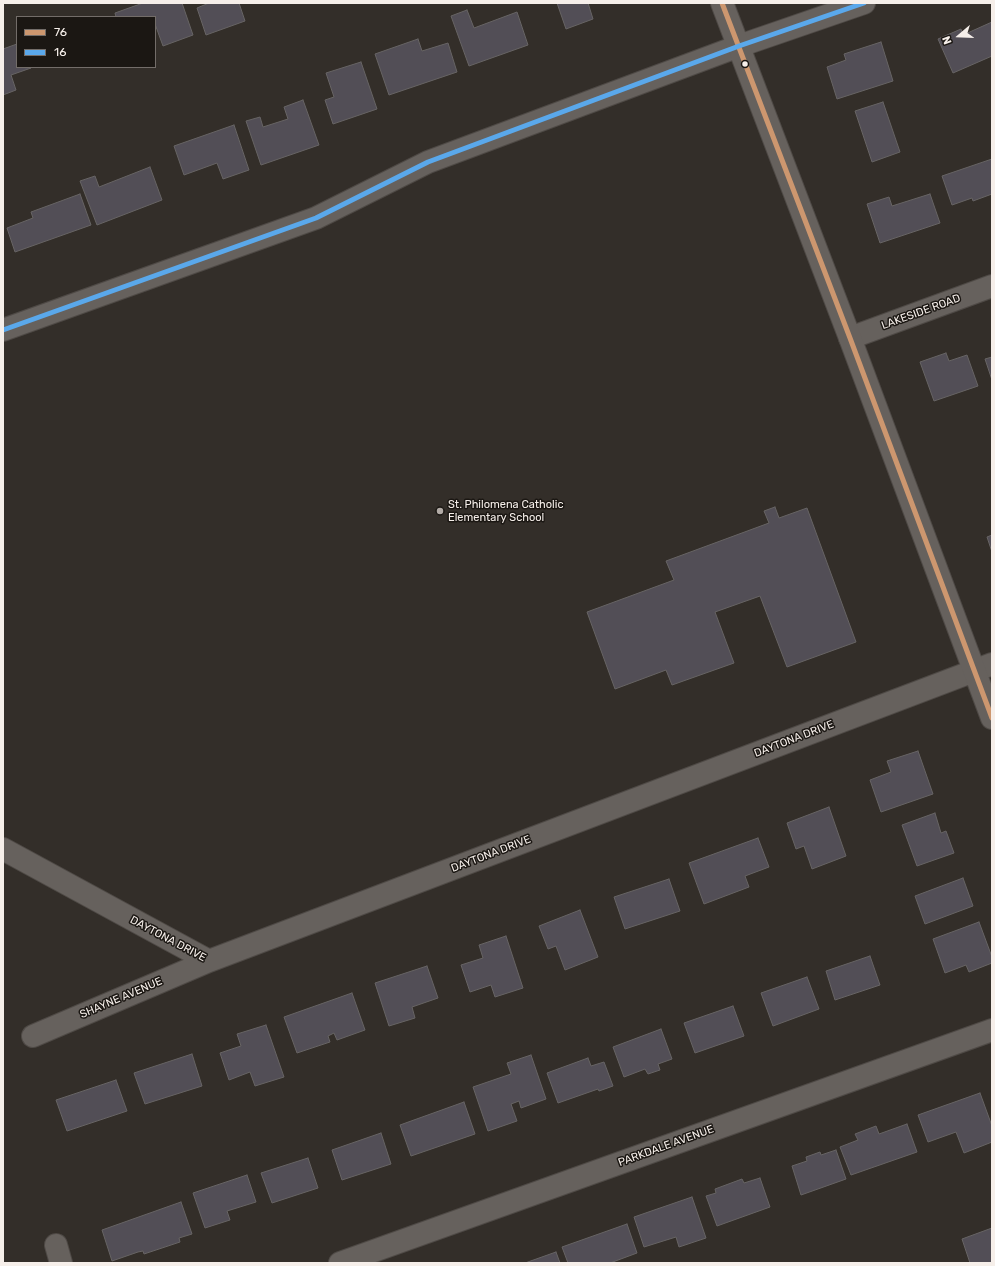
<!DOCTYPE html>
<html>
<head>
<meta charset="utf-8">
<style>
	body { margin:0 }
	#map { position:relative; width:995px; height:1266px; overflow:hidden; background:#332e29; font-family:Rubik,sans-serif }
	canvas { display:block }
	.frame { position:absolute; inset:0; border:4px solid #f6efea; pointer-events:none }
	.legend { position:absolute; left:16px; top:16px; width:140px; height:52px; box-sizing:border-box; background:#1b1713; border:1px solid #736d69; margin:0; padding:5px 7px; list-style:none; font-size:12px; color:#f6efea }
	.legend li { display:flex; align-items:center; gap:8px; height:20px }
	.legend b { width:20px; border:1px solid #736d69 }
	.north { position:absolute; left:939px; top:16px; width:40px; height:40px; -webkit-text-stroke:3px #1b1713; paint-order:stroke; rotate:251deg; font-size:11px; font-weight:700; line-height:16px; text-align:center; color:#f6efea }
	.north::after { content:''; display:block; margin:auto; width:14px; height:18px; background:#f6efea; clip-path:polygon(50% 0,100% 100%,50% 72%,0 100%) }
</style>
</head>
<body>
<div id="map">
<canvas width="995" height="1266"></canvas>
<div class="frame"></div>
<ul class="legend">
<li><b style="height:5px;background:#cd976f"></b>76</li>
<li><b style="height:5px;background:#5aa8eb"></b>16</li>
</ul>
<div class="north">N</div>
</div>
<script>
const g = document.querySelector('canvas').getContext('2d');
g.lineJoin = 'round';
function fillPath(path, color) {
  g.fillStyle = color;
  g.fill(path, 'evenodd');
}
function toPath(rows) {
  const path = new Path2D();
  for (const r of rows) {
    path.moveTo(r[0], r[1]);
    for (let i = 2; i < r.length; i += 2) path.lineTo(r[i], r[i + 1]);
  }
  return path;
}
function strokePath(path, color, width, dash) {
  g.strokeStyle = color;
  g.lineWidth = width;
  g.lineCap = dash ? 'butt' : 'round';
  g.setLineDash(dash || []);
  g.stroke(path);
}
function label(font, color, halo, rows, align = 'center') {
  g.font = font + ' Rubik,sans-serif';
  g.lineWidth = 3;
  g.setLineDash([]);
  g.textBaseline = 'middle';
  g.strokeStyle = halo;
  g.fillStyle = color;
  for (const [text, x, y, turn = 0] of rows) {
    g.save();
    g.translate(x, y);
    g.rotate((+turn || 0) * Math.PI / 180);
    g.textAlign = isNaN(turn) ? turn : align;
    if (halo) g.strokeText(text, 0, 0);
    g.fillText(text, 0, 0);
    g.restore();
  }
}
const building = toPath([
	[143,3,182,3,193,35,163,46,155,24,155,17,116,17,115,13,143,3],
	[209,3,239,3,245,21,206,35,197,8,209,3],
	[557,3,588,3,593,19,566,29,557,3],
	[467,10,474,28,517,12,528,45,469,66,451,16,467,10],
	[992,22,992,56,953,73,938,39,961,29,963,35,992,22],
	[418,39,422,51,448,43,457,72,389,95,375,54,418,39],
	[881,42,893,81,837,99,827,67,846,60,844,54,881,42],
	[17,44,17,67,31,68,11,75,16,90,3,95,3,49,17,44],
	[361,62,377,109,333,124,325,100,334,97,326,73,361,62],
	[303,100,319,145,261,165,246,121,260,117,263,127,288,119,284,107,303,100],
	[883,102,900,152,872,162,855,111,883,102],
	[234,125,249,170,223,179,217,163,184,175,174,146,234,125],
	[992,159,992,194,973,201,972,198,952,205,942,176,992,159],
	[150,167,162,200,97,225,80,181,95,176,99,187,150,167],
	[80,194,91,225,15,252,7,228,33,218,31,212,80,194],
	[930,194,940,223,880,243,867,204,889,197,892,206,930,194],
	[946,353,949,361,967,355,978,386,934,401,920,362,946,353],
	[992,357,992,380,985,359,992,357],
	[775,507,779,518,807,508,856,642,787,667,760,596,715,612,734,663,672,685,666,670,615,689,587,612,674,580,666,561,769,523,764,511,775,507],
	[992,535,992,552,987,537,992,535],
	[918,751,933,794,881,812,870,780,891,772,887,761,918,751],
	[829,807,846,856,812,869,804,846,796,849,787,823,829,807],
	[935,813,941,833,946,831,954,853,917,866,902,825,935,813],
	[758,838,769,867,745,876,749,887,704,904,689,863,758,838],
	[963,878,973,906,925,924,915,896,963,878],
	[669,879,680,911,625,929,614,897,669,879],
	[580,910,598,957,565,970,556,946,548,949,539,926,580,910],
	[979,922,992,957,992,963,969,972,966,965,945,973,933,939,979,922],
	[506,936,523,988,495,997,491,985,470,992,461,965,483,958,479,945,506,936],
	[870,956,880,985,835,1000,826,971,870,956],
	[427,966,438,998,412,1007,415,1018,389,1026,375,983,427,966],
	[807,977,819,1009,773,1026,761,993,807,977],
	[352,993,365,1030,337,1040,334,1033,328,1036,330,1042,297,1053,284,1017,352,993],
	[733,1006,744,1036,695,1053,684,1023,733,1006],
	[266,1025,284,1077,255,1086,250,1072,229,1080,220,1053,241,1046,237,1034,266,1025],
	[661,1029,672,1059,658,1064,660,1070,648,1074,645,1069,624,1077,613,1047,661,1029],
	[192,1054,202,1086,145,1104,134,1073,192,1054],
	[531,1055,546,1099,521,1108,519,1101,511,1104,517,1121,488,1131,473,1087,511,1074,507,1063,531,1055],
	[588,1058,591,1066,604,1062,613,1086,599,1091,598,1089,558,1103,547,1073,588,1058],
	[116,1080,127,1111,67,1131,56,1100,116,1080],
	[980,1093,992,1126,992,1142,964,1153,956,1132,928,1142,918,1115,980,1093],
	[464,1102,475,1134,411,1156,400,1125,464,1102],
	[907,1124,917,1152,851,1175,840,1147,858,1140,855,1134,876,1126,879,1134,907,1124],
	[381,1133,391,1164,342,1180,332,1150,381,1133],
	[836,1150,846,1179,801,1195,792,1166,807,1161,806,1157,820,1152,821,1155,836,1150],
	[308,1158,318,1188,272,1203,261,1173,308,1158],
	[247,1175,256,1202,227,1211,230,1220,205,1228,193,1193,247,1175],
	[760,1178,770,1207,717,1226,706,1196,716,1193,715,1189,742,1179,744,1183,760,1178],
	[692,1197,706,1238,679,1247,676,1237,644,1247,634,1217,692,1197],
	[181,1202,192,1234,179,1238,180,1242,144,1254,143,1251,138,1252,112,1261,102,1230,181,1202],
	[627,1224,637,1253,610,1263,568,1263,562,1247,627,1224],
	[992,1228,992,1263,970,1263,962,1239,992,1228],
	[556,1252,560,1263,525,1263,556,1252]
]);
fillPath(building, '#524e56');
strokePath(building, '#676464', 1);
const street = toPath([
	[3,330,316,218,428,162,739,46,864,3],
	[850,338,992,286],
	[3,849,209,961],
	[33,1036,209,961,992,664],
	[56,1245,61,1263],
	[340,1263,992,1030]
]);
const secondary = toPath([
	[722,3,850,338,992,718]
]);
strokePath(street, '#4f4a46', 24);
strokePath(secondary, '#4f4a46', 24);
strokePath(street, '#66615d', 22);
strokePath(secondary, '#66615d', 22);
strokePath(toPath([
	[722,3,850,338,992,718]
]), '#cd976f', 5);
strokePath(toPath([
	[3,330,316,218,428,162,739,46,864,3]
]), '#5aa8eb', 5);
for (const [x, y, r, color] of [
	[745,64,3.5,"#f6efea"],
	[440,511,4,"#b2aba6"]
]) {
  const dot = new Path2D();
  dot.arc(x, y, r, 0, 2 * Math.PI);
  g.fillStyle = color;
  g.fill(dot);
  strokePath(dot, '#1b1713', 1.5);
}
label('11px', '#f6efea', '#1b1713', [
	["LAKESIDE ROAD",921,312,-20],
	["DAYTONA DRIVE",794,739,-21],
	["DAYTONA DRIVE",491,854,-21],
	["DAYTONA DRIVE",168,939,28],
	["SHAYNE AVENUE",121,998,-23],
	["PARKDALE AVENUE",666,1146,-20]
]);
label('11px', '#f6efea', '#1b1713', [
	["St. Philomena Catholic",448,505],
	["Elementary School",448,518]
], 'left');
</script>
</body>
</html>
